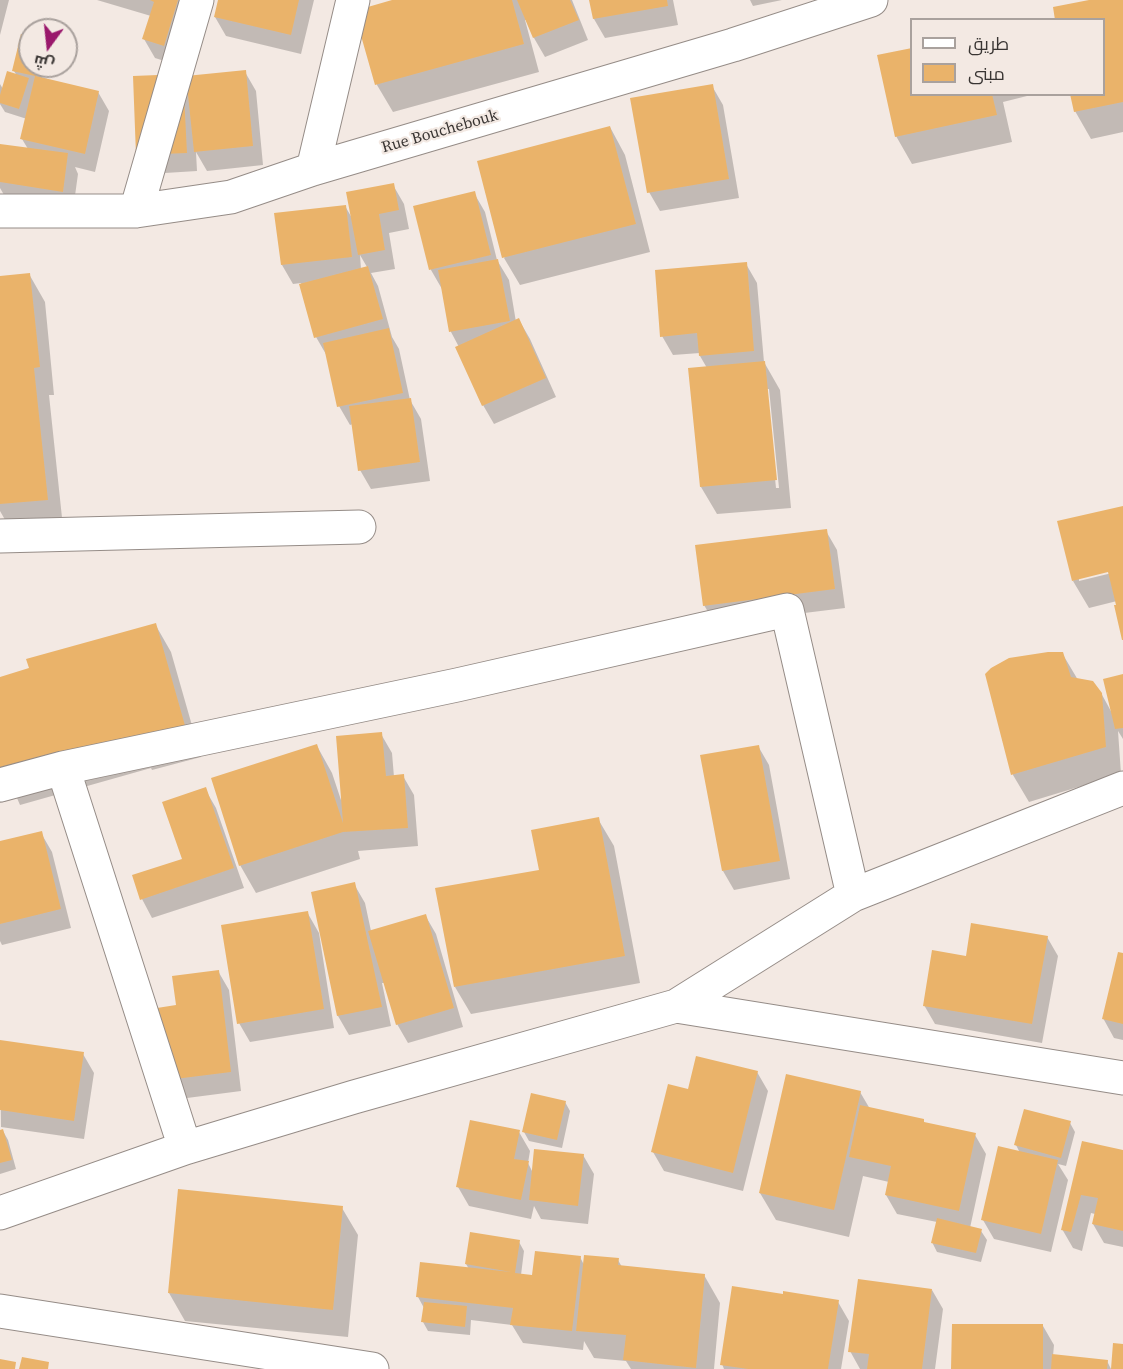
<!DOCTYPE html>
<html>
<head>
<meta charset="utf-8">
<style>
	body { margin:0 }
	#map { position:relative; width:1123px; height:1369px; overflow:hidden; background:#f3e9e3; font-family:"Source Serif 4",Cairo,serif }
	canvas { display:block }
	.legend { position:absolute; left:910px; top:18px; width:195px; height:78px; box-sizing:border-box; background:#f3e9e3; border:2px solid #a9a19d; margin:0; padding:8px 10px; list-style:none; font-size:18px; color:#393533 }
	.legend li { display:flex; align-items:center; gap:12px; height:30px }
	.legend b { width:30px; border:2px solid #a9a19d }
	.north { position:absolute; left:18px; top:18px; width:60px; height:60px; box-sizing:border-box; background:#f3e9e3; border:2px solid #a9a19d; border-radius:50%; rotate:195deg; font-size:16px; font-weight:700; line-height:24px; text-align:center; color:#393533 }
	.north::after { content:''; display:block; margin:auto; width:21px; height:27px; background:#9a186c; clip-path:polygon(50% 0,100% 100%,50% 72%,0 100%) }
</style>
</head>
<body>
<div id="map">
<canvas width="1123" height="1369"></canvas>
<ul class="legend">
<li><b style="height:8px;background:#fff"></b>طريق</li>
<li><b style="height:16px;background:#eab36a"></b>مبنى</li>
</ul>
<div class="north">ش</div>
</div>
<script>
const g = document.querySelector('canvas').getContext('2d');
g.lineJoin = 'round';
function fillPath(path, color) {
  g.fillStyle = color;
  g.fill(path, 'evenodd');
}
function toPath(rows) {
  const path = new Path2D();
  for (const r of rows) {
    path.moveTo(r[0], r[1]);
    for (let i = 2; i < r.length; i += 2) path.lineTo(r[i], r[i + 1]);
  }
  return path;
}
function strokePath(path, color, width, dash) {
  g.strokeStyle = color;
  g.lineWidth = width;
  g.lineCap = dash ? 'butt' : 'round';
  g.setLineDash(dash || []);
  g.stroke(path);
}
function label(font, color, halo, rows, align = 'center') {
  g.font = font + ' "Source Serif 4",serif';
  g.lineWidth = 4.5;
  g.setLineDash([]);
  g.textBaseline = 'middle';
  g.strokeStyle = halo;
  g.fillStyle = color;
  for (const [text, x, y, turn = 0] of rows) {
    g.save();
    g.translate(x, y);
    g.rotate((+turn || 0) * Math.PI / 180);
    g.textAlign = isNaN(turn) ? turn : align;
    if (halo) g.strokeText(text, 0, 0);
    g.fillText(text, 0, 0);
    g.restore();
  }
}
fillPath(toPath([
	[0,0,9,0,0,35],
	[97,0,194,0,174,64,155,58,144,39,151,16],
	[219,0,314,0,301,54,226,36,215,17],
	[398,0,572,0,588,40,545,57,534,38,527,20,525,20,539,72,393,112,377,85,356,12],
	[591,0,673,0,678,25,605,38,594,19],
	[750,0,782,0,753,6],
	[1097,0,1123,0,1123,132,1091,139,1075,111,1104,94,1104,20],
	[30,37,30,66,45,66,42,79,98,92,109,111,95,172,75,167,78,174,73,210,7,200,0,188,0,155,28,149,22,139,27,119,5,112,0,104,0,84,3,89,17,76,14,71],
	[245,72,256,91,263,165,207,171,196,152,197,171,149,174,189,87],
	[712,86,723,105,739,198,660,211,649,192],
	[912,94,1027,94,1027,96,1003,102,1012,142,912,164,896,136],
	[610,127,625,155,650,252,520,285,504,258],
	[393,185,404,204,409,229,389,233,395,269,371,273,378,286,392,337,399,349,410,400,421,419,430,481,371,489,360,470,353,424,350,425,339,406,327,356,316,337,301,283,293,284,282,265,276,214,345,206,352,218],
	[360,255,367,267,361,269],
	[474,193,485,212,497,260,509,280,516,322,519,320,530,339,556,397,494,424,483,405,459,347,451,332,443,288,442,289,431,270,415,207],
	[746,264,757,283,764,362,780,390,791,508,717,514,701,487,707,368,700,356,700,353,673,355,662,336],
	[766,389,769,389,779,488,776,488],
	[29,274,45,302,54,395,49,395,63,527,12,532,0,511,0,277],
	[1123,507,1123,637,1117,601,1089,608,1073,581],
	[1115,569,1116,572,1079,581,1079,578],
	[826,531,837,550,845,608,715,624,704,605],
	[155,624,171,652,201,757,152,770,151,768,20,805,17,798,0,803,0,678,31,669],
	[1062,653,1078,680,1101,693,1112,713,1123,676,1123,739,1118,731,1121,774,1029,802,1013,775,987,675],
	[381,734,392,753,394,777,403,776,414,795,418,846,358,851,360,859,256,893,240,865,317,746,332,773,341,800],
	[758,746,769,765,790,879,734,890,723,871],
	[205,789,216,808,244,888,152,918,142,899,184,860],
	[598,819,614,846,640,983,471,1014,455,987,541,871],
	[41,833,52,852,71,928,2,945,0,941,0,843],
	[354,884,365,903,371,931,425,915,436,934,463,1027,408,1043,397,1024,385,983,382,983,391,1026,349,1035,338,1016],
	[307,912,319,933,334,1028,250,1042,239,1023],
	[1047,937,1058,956,1042,1043,935,1024,924,1005,967,958],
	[1123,955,1123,1040,1114,1038,1103,1018],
	[218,971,229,990,241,1091,164,1101,178,1006],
	[0,1042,83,1054,94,1073,84,1139,1,1127],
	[757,1072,768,1091,743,1191,664,1171,653,1152,689,1090],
	[860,1092,870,1109,923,1121,925,1123,975,1135,986,1154,970,1228,981,1231,987,1240,981,1262,937,1252,932,1242,937,1222,897,1214,886,1195,889,1182,863,1176,849,1237,776,1220,760,1193],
	[565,1102,570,1111,562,1148,529,1141,524,1132],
	[1070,1123,1075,1132,1066,1166,1058,1164,1068,1180,1051,1252,994,1239,983,1220,1020,1153,1016,1145],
	[3,1131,8,1140,16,1169,0,1174,0,1132],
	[519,1132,530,1151,528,1163,533,1173,583,1155,594,1174,588,1224,541,1219,534,1206,531,1219,469,1206,458,1187],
	[1083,1142,1123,1152,1123,1247,1104,1243,1093,1224,1095,1214,1091,1213,1082,1251,1073,1248,1062,1229],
	[342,1208,358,1235,348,1337,185,1321,169,1293],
	[519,1242,524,1251,521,1275,533,1276,580,1257,584,1265,618,1260,622,1267,704,1275,720,1303,714,1369,631,1369,626,1361,594,1358,584,1341,583,1350,523,1343,512,1325,471,1320,470,1335,428,1331,423,1322,424,1308,418,1297,469,1269,466,1264],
	[932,1290,943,1309,935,1369,860,1369,850,1351],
	[785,1296,838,1302,849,1321,841,1369,724,1369,722,1364],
	[1043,1326,1054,1345,1053,1356,1107,1361,1111,1369,953,1369]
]), '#0003');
fillPath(toPath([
	[150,0,178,0,164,46,142,39,154,2],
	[218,0,299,0,291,35,214,17],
	[392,0,512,0,524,44,375,85,354,11],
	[517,0,570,0,579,20,533,38],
	[589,0,667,0,668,6,593,19],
	[1089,0,1123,0,1123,102,1074,112,1070,94,1104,94,1104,20,1055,20,1053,7],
	[21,34,30,36,30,66,38,66,36,76,99,91,85,154,20,139,35,76,12,71],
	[912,48,912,94,992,94,997,115,895,137,877,55],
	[246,70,253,146,194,152,186,76],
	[7,71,29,78,19,109,0,103,0,95],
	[183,74,187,153,136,155,133,76],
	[713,84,729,179,647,193,630,98],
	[610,126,636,224,502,258,477,161],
	[0,144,68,153,63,192,0,182],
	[394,183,399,210,379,214,385,250,358,255,346,192],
	[475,191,491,255,429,270,413,206],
	[346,205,352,257,281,265,274,213],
	[498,259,510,321,449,332,438,270],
	[747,262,754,351,699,356,697,333,660,337,655,270],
	[368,266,383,319,314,338,299,284],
	[30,273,40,367,34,368,48,500,0,504,0,276],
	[519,318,546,378,482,406,455,347],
	[389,328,403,393,337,407,323,343],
	[765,361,777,480,700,487,688,368],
	[411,398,420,462,358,471,349,406],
	[1123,506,1123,640,1122,640,1114,605,1116,605,1108,572,1072,581,1057,521],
	[827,529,835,589,703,606,695,545],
	[156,623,186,729,0,772,0,677,29,668,26,659],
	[1048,652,1063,652,1071,677,1093,681,1102,693,1106,747,1011,775,985,674,991,668,1009,658],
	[1123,674,1123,728,1115,729,1103,679],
	[382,732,386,776,404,774,408,828,343,832,239,866,211,778,317,744,343,823,336,736],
	[759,745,780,861,722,871,700,755],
	[206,787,234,868,140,900,132,875,182,859,162,802],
	[599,817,625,956,454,987,435,888,539,870,531,830],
	[42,831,61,909,0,924,0,841],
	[355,882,382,1007,337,1016,311,892],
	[308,911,324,1009,237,1024,221,925],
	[426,914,454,1008,396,1025,368,931],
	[971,923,1048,936,1032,1024,923,1006,932,950,966,956],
	[1118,952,1123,953,1123,1024,1102,1019],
	[219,970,231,1072,151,1082,157,1008,176,1005,172,976],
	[0,1040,84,1052,74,1121,0,1110],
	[696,1056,758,1071,733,1173,651,1152,668,1084,688,1089],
	[786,1074,861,1091,834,1210,759,1193],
	[531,1093,566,1101,557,1140,522,1132],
	[860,1105,924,1119,924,1122,976,1133,959,1211,885,1195,891,1166,849,1157],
	[1024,1109,1071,1121,1061,1158,1014,1145],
	[470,1120,520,1130,514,1159,529,1161,521,1200,456,1187],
	[3,1129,12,1160,0,1163,0,1130],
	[1082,1141,1123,1150,1123,1231,1092,1224,1098,1198,1081,1195,1071,1232,1061,1230],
	[998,1146,1058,1160,1041,1234,981,1220],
	[534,1149,584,1154,578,1206,529,1200],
	[178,1189,343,1206,333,1310,168,1293],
	[937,1218,982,1229,976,1253,931,1243],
	[470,1232,520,1240,515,1273,532,1275,535,1251,581,1256,572,1331,510,1325,513,1308,416,1297,420,1262,511,1272,465,1264],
	[584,1255,619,1258,618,1265,705,1274,696,1368,623,1360,626,1335,576,1331],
	[858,1279,932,1289,922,1369,867,1369,869,1354,848,1352],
	[732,1286,783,1294,783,1291,839,1300,828,1369,748,1369,720,1365],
	[424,1302,467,1306,465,1327,421,1322],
	[952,1324,1043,1324,1043,1369,951,1369],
	[1113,1343,1123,1344,1123,1369,1111,1369],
	[1052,1354,1108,1360,1107,1369,1051,1369],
	[22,1357,49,1362,48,1369,19,1369],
	[0,1359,16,1362,15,1369,0,1369]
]), '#eab36a');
const minor = toPath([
	[313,169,353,0],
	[0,211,136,211,231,197,313,169,733,45,871,0],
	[136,211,197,0],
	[0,536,359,527],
	[63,768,185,1148],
	[0,785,63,768,457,685,787,610,853,895],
	[676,1006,1123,1078],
	[0,1213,185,1148,354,1097,676,1006,853,895,1123,788],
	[0,1311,372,1369]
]);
strokePath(minor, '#958c87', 35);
strokePath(minor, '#fff', 33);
label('16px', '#393533', '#f3e9e3', [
	["Rue Bouchebouk",440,132,-16]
]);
</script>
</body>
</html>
